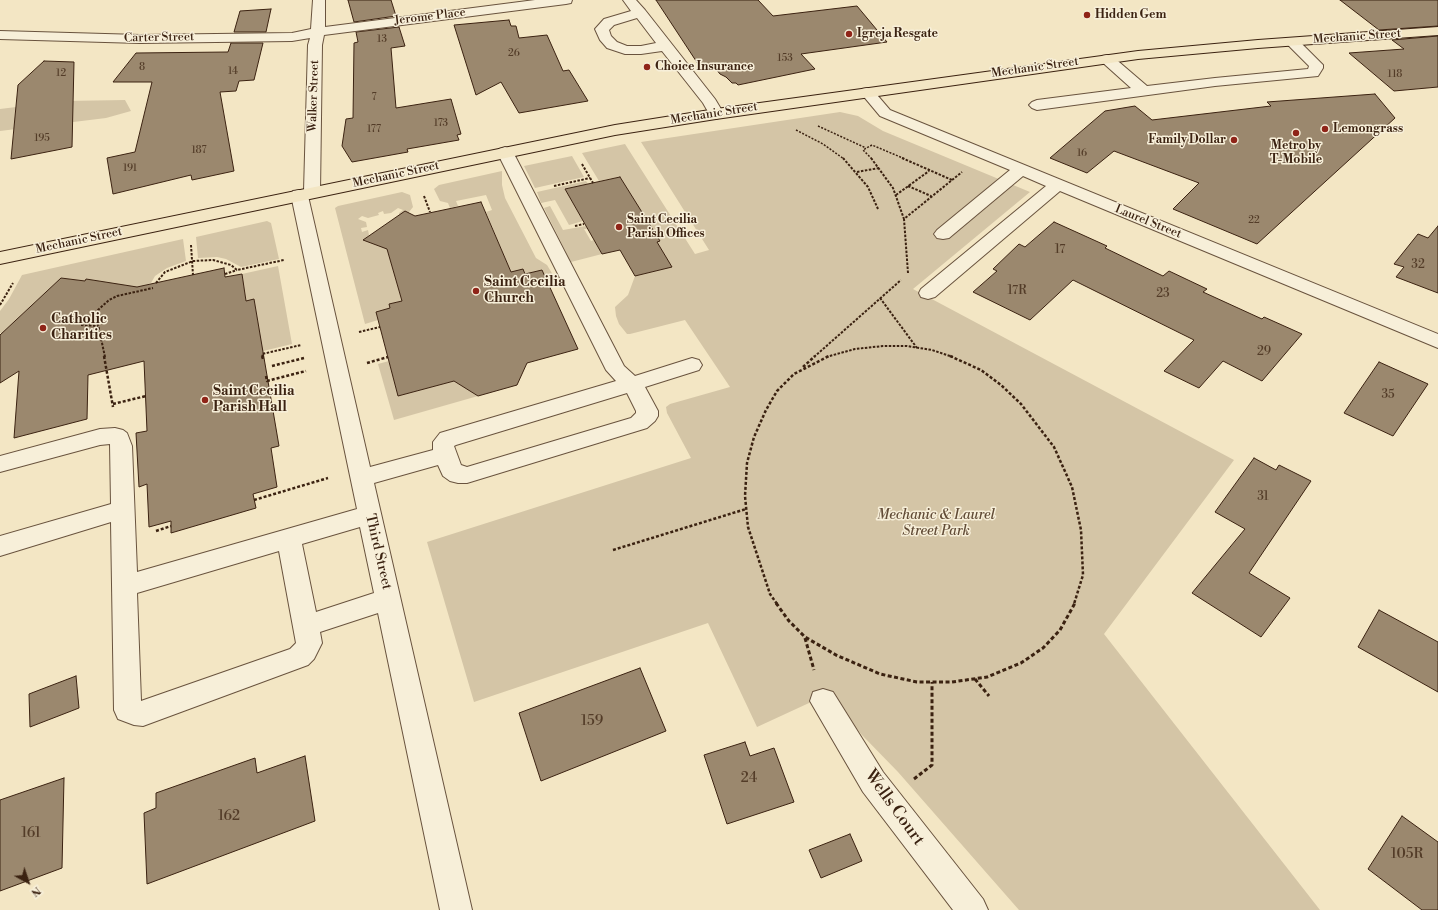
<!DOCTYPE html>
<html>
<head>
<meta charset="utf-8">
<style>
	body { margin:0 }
	#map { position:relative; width:1438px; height:910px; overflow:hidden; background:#f3e6c4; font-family:"Libre Bodoni",serif }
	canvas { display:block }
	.north { position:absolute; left:8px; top:862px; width:40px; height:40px; -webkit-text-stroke:3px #f7efd9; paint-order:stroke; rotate:140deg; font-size:11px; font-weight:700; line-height:16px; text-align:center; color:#3b2211 }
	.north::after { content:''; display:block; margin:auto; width:14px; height:18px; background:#3b2211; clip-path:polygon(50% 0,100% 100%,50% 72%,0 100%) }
</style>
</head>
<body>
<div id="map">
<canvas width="1438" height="910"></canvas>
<div class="north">N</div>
</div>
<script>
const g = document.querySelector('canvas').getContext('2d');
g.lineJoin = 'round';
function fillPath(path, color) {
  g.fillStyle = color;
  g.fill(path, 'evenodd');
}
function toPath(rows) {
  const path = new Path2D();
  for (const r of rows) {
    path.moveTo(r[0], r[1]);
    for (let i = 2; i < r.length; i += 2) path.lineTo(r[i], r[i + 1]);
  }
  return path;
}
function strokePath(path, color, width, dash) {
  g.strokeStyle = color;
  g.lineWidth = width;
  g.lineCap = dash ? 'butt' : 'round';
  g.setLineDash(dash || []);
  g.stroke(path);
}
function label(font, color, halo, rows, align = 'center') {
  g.font = font + ' "Libre Bodoni",serif';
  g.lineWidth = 3;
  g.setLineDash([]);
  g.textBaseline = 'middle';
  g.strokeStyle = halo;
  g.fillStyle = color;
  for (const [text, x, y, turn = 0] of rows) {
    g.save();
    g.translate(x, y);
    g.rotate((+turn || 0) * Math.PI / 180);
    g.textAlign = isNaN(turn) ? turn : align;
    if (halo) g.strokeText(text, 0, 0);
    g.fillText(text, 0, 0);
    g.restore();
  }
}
fillPath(toPath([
	[125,100,131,111,106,118,0,131,0,109,65,101],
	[840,112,858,116,883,131,1030,192,913,289,1234,460,1104,634,1320,910,1019,910,898,772,861,734,845,714,834,693,822,697,757,727,708,623,474,702,427,542,691,458,667,413,666,407,670,404,730,387,685,320,630,334,627,334,619,324,616,316,615,307,628,295,635,276,672,267,657,242,660,241,620,177,599,181,582,153,625,144,695,254,709,250,641,142],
	[572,156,584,177,535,188,524,166],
	[502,171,502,185,505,198,536,258,547,265,556,280,548,282,542,270,525,274,511,272,486,212,492,210,486,195,456,201,458,206,450,208,448,203,440,201,434,189,439,185],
	[586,181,588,184,565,189,583,221,569,225,555,200,541,203,537,192],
	[402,192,410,195,413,207,409,212,410,217,401,219,399,213,403,210,398,208,391,213,384,214,383,211,378,213,379,215,368,218,362,216,358,219,366,222,367,227,361,228,362,232,368,230,369,235,364,240,383,235,402,301,389,304,390,308,376,312,378,320,365,324,335,208,338,206],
	[550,206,563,230,586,226,587,229,584,229,591,241,594,240,602,254,571,262,544,208],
	[267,221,271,223,279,259,241,267,226,259,217,257,198,258,196,237],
	[183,239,186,261,167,268,155,276,151,283,143,286,142,288,123,292,115,284,86,279,85,281,61,278,2,333,0,333,0,311,9,299,22,275],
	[278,266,292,344,255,353,259,330,254,299,246,301,242,274],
	[389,361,398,396,454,381,478,396,394,420,378,364]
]), '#d4c5a6');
const building = toPath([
	[348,0,391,0,396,16,354,22,348,0],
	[656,0,758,0,773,16,857,6,887,42,801,54,815,69,738,85,736,83,732,83,726,77,720,74,712,64,700,67,656,0],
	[1340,0,1438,0,1438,26,1379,30,1340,0],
	[271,9,266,32,234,32,240,11,271,9],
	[509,20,511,26,516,26,519,38,547,35,563,71,569,70,588,101,519,113,501,82,476,95,454,25,509,20],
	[399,27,405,46,391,48,396,108,451,99,461,134,457,135,459,140,407,149,408,152,352,162,342,146,346,119,353,118,354,43,358,42,356,32,399,27],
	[1438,36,1438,87,1394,91,1349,53,1404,49,1392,40,1438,36],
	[231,43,263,43,254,80,239,81,236,91,220,92,234,171,192,180,191,175,113,194,107,158,135,152,152,82,113,82,136,53,228,52,231,43],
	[44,61,74,62,72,147,11,159,18,85,44,61],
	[1375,94,1395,118,1257,244,1173,209,1199,183,1114,151,1087,173,1050,158,1105,111,1135,106,1152,120,1271,106,1267,102,1375,94],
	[620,177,660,241,657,242,672,267,635,276,620,250,602,254,565,189,620,177],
	[481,202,511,272,523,269,525,274,542,270,578,349,527,363,517,385,478,396,454,381,398,396,376,312,390,308,389,304,402,301,387,249,363,240,405,211,415,216,481,202],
	[1054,222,1107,246,1105,248,1163,276,1169,271,1207,289,1203,292,1262,319,1264,317,1302,334,1262,381,1223,361,1199,388,1164,371,1194,340,1073,280,1030,320,973,292,997,271,993,269,1019,244,1025,247,1054,222],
	[1438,226,1438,293,1396,277,1404,267,1394,264,1418,234,1428,238,1438,226],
	[224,268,225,277,242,274,246,301,254,299,279,446,271,448,277,487,253,494,256,508,171,533,171,521,149,527,147,484,139,487,136,433,147,431,144,361,88,375,87,419,14,438,19,371,0,383,0,335,61,278,85,281,86,279,137,287,224,268],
	[1379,362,1428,384,1393,436,1344,413,1379,362],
	[1254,458,1276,470,1279,465,1311,481,1249,573,1290,598,1261,637,1192,593,1245,529,1215,512,1254,458],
	[1379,610,1438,642,1438,692,1358,647,1379,610],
	[640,668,666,731,541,781,519,713,640,668],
	[76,676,79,708,30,727,29,694,76,676],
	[745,742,750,756,774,748,794,802,727,824,704,755,745,742],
	[305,756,315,821,147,884,144,813,156,808,156,793,255,758,257,773,305,756],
	[64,778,62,868,0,891,0,800,64,778],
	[1402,816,1438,842,1438,910,1422,910,1368,869,1402,816],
	[850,834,862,861,821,878,809,850,850,834]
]);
fillPath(building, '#9b886e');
strokePath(building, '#3b2211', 1);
const minor = toPath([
	[313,0,325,0,325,27,535,0,572,0,571,3,566,4,324,35,322,45,320,192,318,196,312,197,308,196,370,467,433,450,433,442,440,433,616,381,606,370,497,152,499,149,505,147,511,149,513,152,624,366,635,376,692,358,699,360,702,365,699,370,645,387,658,411,658,416,655,421,647,428,467,483,458,483,450,481,443,476,438,465,374,483,472,910,440,910,378,613,320,632,322,643,314,659,308,665,143,726,134,725,118,719,114,710,111,522,0,556,0,536,111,504,110,444,100,445,0,472,0,456,100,429,115,428,123,430,127,433,132,446,137,572,357,509,291,195,293,191,299,190,304,191,308,45,310,38,292,41,140,43,0,39,0,31,140,35,292,33,311,29,313,0],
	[627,393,636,411,636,413,631,418,467,467,461,465,454,446,456,445,627,393],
	[360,527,374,593,316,612,302,544,360,527],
	[279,551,296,643,290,649,141,701,137,593,279,551],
	[623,0,636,0,645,10,715,99,724,114,721,117,716,119,711,117,703,103,662,51,641,54,625,54,607,48,600,40,595,29,604,19,631,11,623,0],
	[637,18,656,43,641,46,627,46,617,42,611,36,609,30,614,25,637,18],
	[1292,38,1297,39,1323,65,1323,68,1318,76,1215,86,1037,110,1032,108,1029,105,1032,102,1037,100,1131,88,1102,62,1100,59,1102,56,1107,55,1112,56,1147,86,1215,78,1308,69,1309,66,1285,42,1287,39,1292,38],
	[867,88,872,89,890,110,1438,334,1438,348,1060,191,935,297,928,299,921,297,919,293,921,289,1046,186,1023,176,949,238,943,239,937,238,934,234,937,230,1010,170,880,116,860,92,862,89,867,88],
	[823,689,833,692,883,772,983,899,988,910,953,910,863,792,810,701,813,692,823,689]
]);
const major = toPath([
	[1438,27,1438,35,1258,48,1138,59,716,119,615,135,0,264,0,252,615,125,716,109,1138,51,1258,40,1438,27]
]);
strokePath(minor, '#69533e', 2);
strokePath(major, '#3b2211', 2);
strokePath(toPath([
	[818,126,866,148],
	[796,130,823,144,844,159],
	[872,159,863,150,872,145,905,159]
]), '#3b2211', 1.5, [2, 1.5]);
strokePath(toPath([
	[843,158,868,187,878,209],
	[871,158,893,188,904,219],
	[902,158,952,180],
	[582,164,593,183],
	[857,172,879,168],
	[554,186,590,178],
	[908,186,931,196],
	[896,195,929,171],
	[424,196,430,212],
	[575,226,584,224],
	[191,245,193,275],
	[908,273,904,219,962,172],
	[225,274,237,270],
	[156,283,165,272,193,261,213,260,231,265,237,270,284,260],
	[880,298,917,348],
	[0,305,13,283],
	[81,325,98,326],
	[359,332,380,327],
	[105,357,96,315,98,310,109,300,117,296,153,288],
	[263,357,262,354,301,345],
	[814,357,901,280],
	[826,357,855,349,883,346,907,346,932,350,953,357]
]), '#3b2211', 2, [2.5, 1.5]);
strokePath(toPath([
	[104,356,113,407],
	[262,356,263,359],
	[950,356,981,370,1001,385,1021,404,1054,447,1072,487,1081,530,1083,575,1074,604],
	[367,363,388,357],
	[272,366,304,358],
	[803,367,815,356],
	[266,376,267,381,306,371],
	[113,404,146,396],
	[254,500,328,478],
	[156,531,171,526],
	[613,550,746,509],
	[777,604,770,594,748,527,745,496,747,463,754,437,766,410,777,391,794,374,829,356]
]), '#3b2211', 2.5, [3, 2]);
strokePath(toPath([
	[776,603,789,621,805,637,836,655,880,674,917,682,952,682,987,677,1021,663,1043,648,1060,630,1075,603],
	[805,638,814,670],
	[975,679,989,696],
	[914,779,932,765,932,682]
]), '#3b2211', 3, [4, 2.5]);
fillPath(minor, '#f7efd9');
fillPath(major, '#f3e6c4');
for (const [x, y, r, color] of [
	[1087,15,4,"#8f2418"],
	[849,34,4,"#8f2418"],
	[647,67,4,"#8f2418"],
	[1325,129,4,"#8f2418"],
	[1296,133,4,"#8f2418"],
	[1234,140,4,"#8f2418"],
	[619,227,4,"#8f2418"],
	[476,291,4,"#8f2418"],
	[43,328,4,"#8f2418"],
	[205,400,4,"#8f2418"]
]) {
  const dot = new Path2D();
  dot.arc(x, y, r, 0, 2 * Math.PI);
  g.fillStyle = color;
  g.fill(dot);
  strokePath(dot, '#f7efd9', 1.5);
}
label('10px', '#533c28', null, [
	["13",382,40],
	["26",514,54],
	["153",785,59],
	["8",142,68],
	["14",233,72],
	["12",61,74],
	["118",1395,75],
	["7",374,98],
	["173",441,124],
	["177",374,130],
	["195",42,139],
	["187",199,151],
	["16",1082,154],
	["191",130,169],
	["22",1254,221]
]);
label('bold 12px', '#3b2211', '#f7efd9', [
	["Hidden Gem",1095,15],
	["Igreja Resgate",857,34],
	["Choice Insurance",655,67],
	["Lemongrass",1333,129],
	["Family Dollar",1226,140,"right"],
	["Metro by",1296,146,"center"],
	["T-Mobile",1296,160,"center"],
	["Saint Cecilia",627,220],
	["Parish Offices",627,234]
], 'left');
label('12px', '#3b2211', '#f7efd9', [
	["Jerome Place",430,17,-7],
	["Mechanic Street",1357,37,-4],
	["Carter Street",159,38,-1],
	["Mechanic Street",1035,68,-8],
	["Walker Street",314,96,-88],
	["Mechanic Street",714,114,-9],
	["Mechanic Street",396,175,-12],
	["Laurel Street",1148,222,22],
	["Mechanic Street",79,241,-12]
]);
label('12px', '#533c28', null, [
	["17",1060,250],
	["32",1418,265],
	["17R",1017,291],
	["23",1163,294],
	["29",1264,352],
	["35",1388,395],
	["31",1263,497]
]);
label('bold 14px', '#3b2211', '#f7efd9', [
	["Saint Cecilia",484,283],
	["Church",484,299],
	["Catholic",51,320],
	["Charities",51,336],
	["Saint Cecilia",213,392],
	["Parish Hall",213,408]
], 'left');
label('italic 14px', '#614b36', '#f7efd9', [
	["Mechanic & Laurel",936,516],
	["Street Park",936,532]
]);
label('14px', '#3b2211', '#f7efd9', [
	["Third Street",378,552,77]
]);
label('14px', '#533c28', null, [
	["159",592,722],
	["24",749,779],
	["162",229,817],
	["161",31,834],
	["105R",1407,855]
]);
label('17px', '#3b2211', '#f7efd9', [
	["Wells Court",894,808,54]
]);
</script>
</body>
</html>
